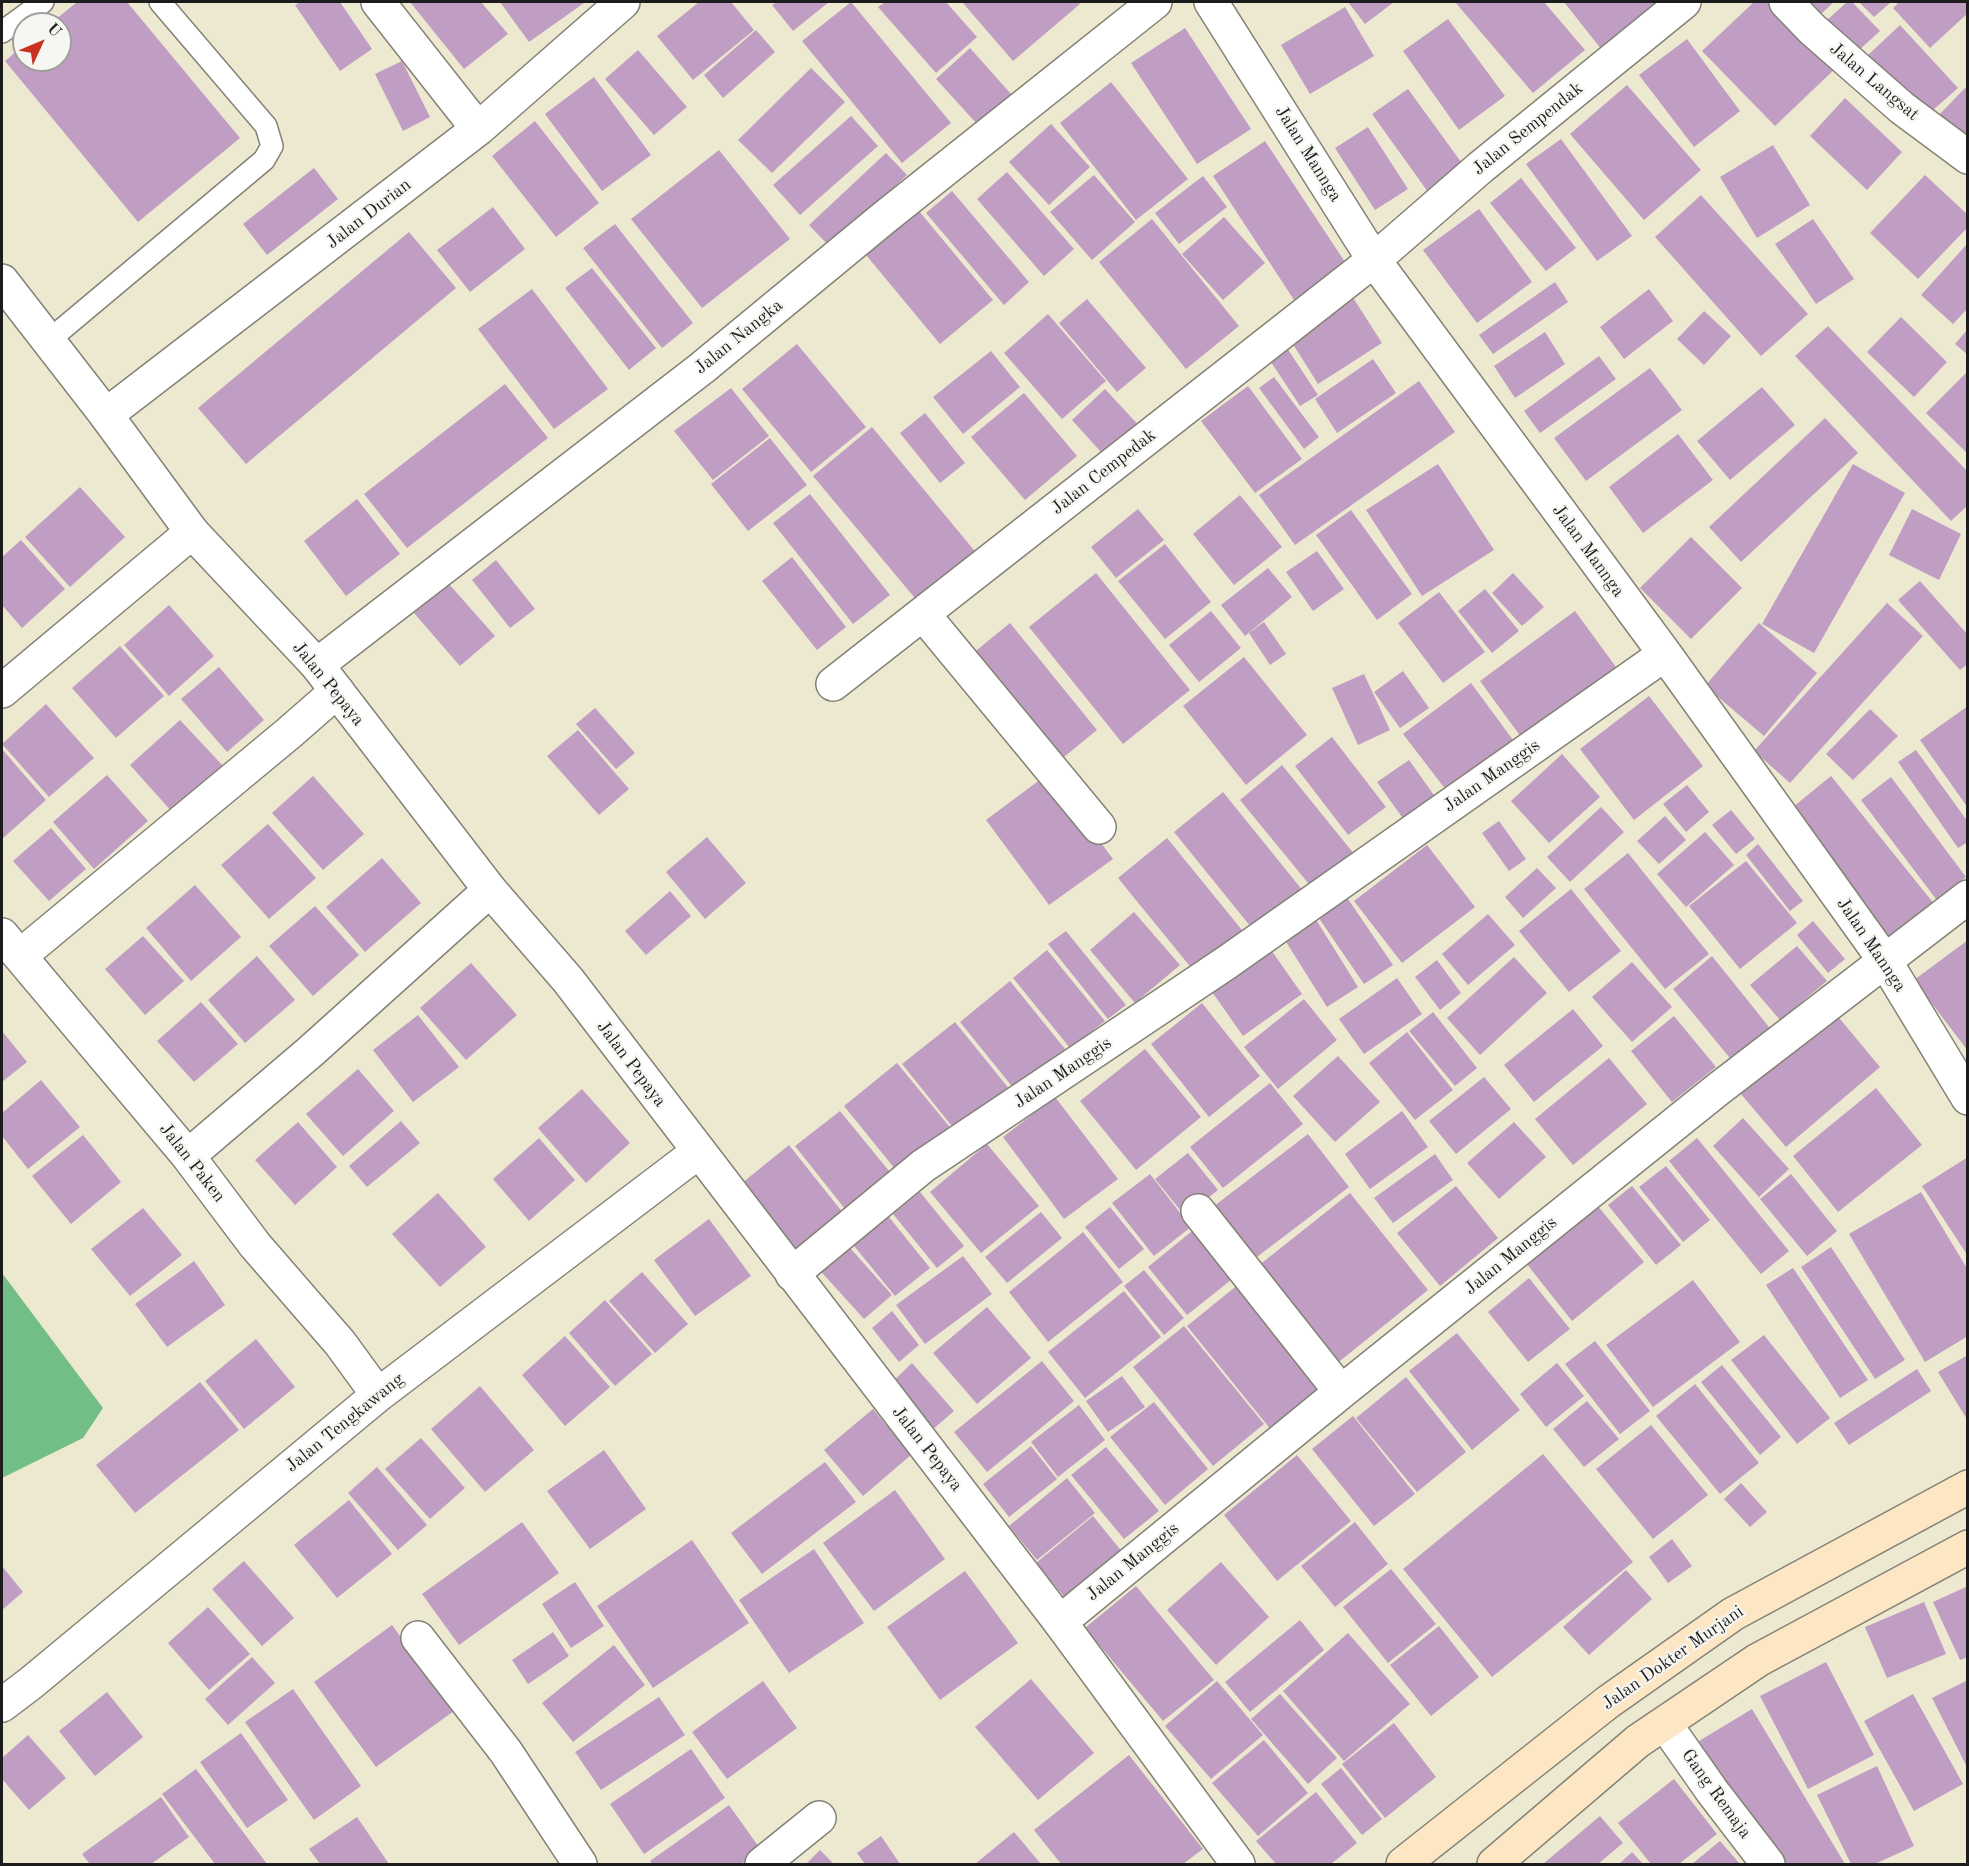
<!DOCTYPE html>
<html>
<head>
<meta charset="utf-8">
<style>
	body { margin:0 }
	#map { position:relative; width:1969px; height:1866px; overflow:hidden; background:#ede9d1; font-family:"Old Standard TT",serif }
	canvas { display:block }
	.frame { position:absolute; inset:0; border:3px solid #1c1c1c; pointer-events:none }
	.north { position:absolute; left:12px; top:12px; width:60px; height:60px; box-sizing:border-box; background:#f6f6f2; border:2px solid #9f9f9c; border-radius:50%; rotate:46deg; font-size:16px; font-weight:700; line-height:24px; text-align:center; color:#1c1c1c }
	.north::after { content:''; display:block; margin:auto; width:21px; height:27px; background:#c8321e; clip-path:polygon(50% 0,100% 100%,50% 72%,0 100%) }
</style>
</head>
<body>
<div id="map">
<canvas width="1969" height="1866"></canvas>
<div class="frame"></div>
<div class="north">U</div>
</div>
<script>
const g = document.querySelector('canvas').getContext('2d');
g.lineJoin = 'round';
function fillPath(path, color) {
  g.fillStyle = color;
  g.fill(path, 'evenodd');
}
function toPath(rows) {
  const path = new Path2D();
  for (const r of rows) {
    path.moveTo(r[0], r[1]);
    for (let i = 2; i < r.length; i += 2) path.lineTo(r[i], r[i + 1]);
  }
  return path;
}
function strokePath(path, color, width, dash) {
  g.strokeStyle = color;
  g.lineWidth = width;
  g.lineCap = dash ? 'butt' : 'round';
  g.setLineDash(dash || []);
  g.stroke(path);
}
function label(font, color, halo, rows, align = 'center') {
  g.font = font + ' "Old Standard TT",serif';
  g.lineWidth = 4.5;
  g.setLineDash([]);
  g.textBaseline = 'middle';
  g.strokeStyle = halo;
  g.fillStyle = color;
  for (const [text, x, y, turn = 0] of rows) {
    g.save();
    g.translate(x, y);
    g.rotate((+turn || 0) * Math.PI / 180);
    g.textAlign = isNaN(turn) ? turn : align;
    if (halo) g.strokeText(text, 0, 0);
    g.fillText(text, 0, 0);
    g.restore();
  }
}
fillPath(toPath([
	[2,1273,103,1408,83,1438,2,1478]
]), '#73be86');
fillPath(toPath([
	[77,2,127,2,240,138,138,222,5,61,24,45,24,60,60,60,60,24,50,24],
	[301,2,340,2,372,49,340,71,295,5],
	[410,2,481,2,508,34,464,69],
	[500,2,583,2,584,3,529,42],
	[699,2,731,2,754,30,693,80,657,36],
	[777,2,829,2,793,31,772,5],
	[851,2,951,123,902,163,802,41],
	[885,2,946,2,977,37,936,73,878,7],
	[962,2,1078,2,1080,4,1013,61],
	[1348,2,1394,2,1365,24],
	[1455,2,1544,2,1585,50,1533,93],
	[1564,2,1658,2,1667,13,1609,59],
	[1754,2,1775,2,1838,66,1775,126,1702,51],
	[1810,2,1834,2,1821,14],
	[1847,2,1852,2,1880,31,1857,52,1827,20],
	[1859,2,1891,2,1874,17],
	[1899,2,1968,2,1968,13,1930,48,1893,8],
	[1345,7,1374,56,1310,94,1281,45],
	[1448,19,1505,96,1459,130,1403,51],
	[1900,25,1958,88,1924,118,1866,57],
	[1185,28,1251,129,1197,164,1131,63],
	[756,30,775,52,723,98,704,75],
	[1687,39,1740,111,1694,147,1639,75],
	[970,48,1011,94,978,125,936,79],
	[638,50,687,107,654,135,605,79],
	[402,61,430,117,403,131,375,74],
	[811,68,845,102,772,173,738,140],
	[594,77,651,155,602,191,545,114],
	[1111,82,1188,179,1136,220,1060,123],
	[1627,85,1701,170,1644,220,1570,134],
	[1965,88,1968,91,1968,136,1935,119],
	[1408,89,1464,166,1428,192,1372,114],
	[1845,98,1902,152,1867,190,1810,136],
	[851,116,878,146,800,215,773,185],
	[535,121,599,203,556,237,492,156],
	[1051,124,1090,167,1049,205,1009,162],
	[1368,127,1408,189,1375,210,1335,148],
	[1561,139,1632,236,1597,261,1526,164],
	[1265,141,1351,271,1298,306,1213,176],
	[1773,145,1810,205,1757,238,1720,177],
	[719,150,790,239,702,308,631,219],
	[886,153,907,175,830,247,809,225],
	[314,168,338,199,267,255,243,224],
	[1007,172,1074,249,1044,276,977,199],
	[1094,175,1135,222,1092,260,1050,212],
	[1925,175,1968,215,1968,227,1918,279,1870,233],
	[1203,176,1227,207,1179,244,1155,213],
	[1521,178,1576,248,1546,271,1490,203],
	[952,191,1029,282,1004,305,926,213],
	[1701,195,1808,314,1761,356,1655,237],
	[493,207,525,249,470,292,437,250],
	[1479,209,1532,282,1477,323,1423,250],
	[919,211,993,300,940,344,866,255],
	[1224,217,1265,263,1223,300,1182,254],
	[1152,219,1239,326,1186,369,1099,262],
	[1813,219,1854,279,1816,304,1775,244],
	[615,224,693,323,662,348,583,248],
	[409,232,456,288,246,464,198,408],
	[1968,243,1968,308,1953,324,1921,295],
	[592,268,656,348,629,370,565,288],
	[1555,282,1568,302,1493,354,1479,335],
	[532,289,608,389,554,429,478,329],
	[1649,289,1673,321,1624,359,1600,327],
	[1350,293,1382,343,1318,384,1286,333],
	[1087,299,1146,368,1117,392,1059,323],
	[1704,311,1731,336,1704,365,1677,339],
	[1048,314,1106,381,1062,419,1004,353],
	[1901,317,1947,362,1914,397,1867,352],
	[1828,326,1968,472,1968,505,1951,521,1795,356],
	[1968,329,1968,355,1955,344],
	[1545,332,1565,364,1515,398,1494,366],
	[797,344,866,427,811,472,742,389],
	[1287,348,1318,395,1300,406,1269,359],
	[991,351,1020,387,963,434,933,397],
	[1599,356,1616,379,1540,433,1524,411],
	[1373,359,1396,393,1337,433,1315,399],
	[1650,368,1682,410,1586,481,1554,438],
	[1966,373,1968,375,1968,454,1926,413],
	[1274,377,1319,437,1304,449,1259,388],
	[1419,381,1455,432,1295,545,1259,495],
	[505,384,548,438,407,548,364,494],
	[1248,386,1302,459,1255,493,1201,421],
	[1762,387,1795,425,1730,480,1697,441],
	[731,388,769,436,713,480,674,431],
	[1105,389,1143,430,1109,461,1072,420],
	[1024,393,1077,456,1025,500,971,437],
	[925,413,965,463,940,483,900,433],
	[1825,418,1858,453,1741,562,1709,527],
	[872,427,983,561,924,609,813,476],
	[1678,434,1713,480,1643,533,1609,487],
	[770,438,807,485,748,531,711,484],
	[1438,464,1494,550,1422,596,1366,510],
	[1853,464,1905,493,1814,653,1762,624],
	[80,487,125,537,70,587,25,537],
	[810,494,890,595,853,624,773,523],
	[1240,495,1282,547,1234,585,1193,534],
	[357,499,400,554,346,596,304,541],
	[1138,509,1164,540,1116,578,1091,547],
	[1912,509,1961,534,1939,580,1889,555],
	[1351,510,1412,594,1377,620,1316,535],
	[1691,537,1742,588,1691,639,1640,588],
	[21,540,65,589,22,628,2,605,2,557],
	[1165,544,1211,602,1165,639,1118,581],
	[1317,551,1344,589,1313,611,1286,572],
	[792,557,846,627,817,650,762,581],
	[496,560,535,609,510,628,472,580],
	[1268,568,1292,597,1245,636,1221,605],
	[1096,573,1190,690,1123,744,1029,627],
	[1513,573,1544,607,1522,626,1492,593],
	[1920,581,1968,635,1968,664,1960,670,1898,600],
	[448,583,495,636,460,666,414,613],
	[1485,589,1519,631,1492,653,1458,611],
	[1439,592,1485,652,1443,683,1398,623],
	[1887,603,1923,636,1790,783,1754,751],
	[169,605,214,656,169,696,124,645],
	[1211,611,1241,648,1199,682,1169,645],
	[1575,611,1616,667,1521,737,1480,681],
	[1264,622,1286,654,1270,665,1249,633],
	[1010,623,1097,730,1059,761,972,654],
	[1759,623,1817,673,1764,736,1705,686],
	[120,646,164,696,116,738,72,688],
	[1244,657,1307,735,1246,785,1183,706],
	[219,667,264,720,227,752,181,699],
	[1403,671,1429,708,1400,728,1374,692],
	[1364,674,1390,730,1358,745,1332,688],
	[1471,683,1513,740,1446,790,1403,734],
	[1649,696,1703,766,1634,820,1580,749],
	[46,704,94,758,49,797,2,744],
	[1968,706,1968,808,1920,740],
	[595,708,635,753,616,769,576,724],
	[1870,709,1898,736,1853,780,1826,754],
	[180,720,225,768,174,814,130,765],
	[578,730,629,789,599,815,547,756],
	[1332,737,1386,807,1348,835,1295,766],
	[2,749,46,800,2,839],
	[1916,750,1968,822,1968,842,1958,848,1898,762],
	[1562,754,1600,797,1549,843,1511,801],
	[1409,760,1441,805,1409,827,1377,782],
	[1282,765,1359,860,1317,894,1240,800],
	[1049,773,1113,859,1049,905,986,820],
	[107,775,148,821,94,869,53,822],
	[313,776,364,834,323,870,272,813],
	[1831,776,1935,905,1892,940,1788,811],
	[1891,777,1966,877,1936,899,1861,800],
	[1687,785,1709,812,1686,832,1663,804],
	[1223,792,1308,897,1259,937,1174,832],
	[1601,807,1624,832,1570,882,1547,857],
	[1731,810,1755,839,1736,854,1712,825],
	[1665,816,1686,840,1659,864,1637,841],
	[1499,821,1526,859,1509,871,1482,833],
	[268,824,316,878,269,919,221,865],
	[51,828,86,869,49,901,13,861],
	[1705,832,1734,865,1686,907,1657,874],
	[707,837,746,883,705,919,666,872],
	[1167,838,1246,935,1197,975,1118,878],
	[1758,844,1803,901,1790,911,1746,855],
	[1427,845,1475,907,1402,963,1354,901],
	[1628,853,1709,954,1665,989,1584,889],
	[382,858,421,903,365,952,326,907],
	[1746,861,1797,923,1740,969,1689,906],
	[1537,868,1556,888,1523,918,1505,897],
	[195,885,241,937,191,981,146,928],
	[1571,889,1621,951,1569,992,1519,931],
	[670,891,691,916,646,955,625,931],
	[1346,896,1393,965,1364,984,1316,914],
	[315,906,359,955,313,996,269,946],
	[1134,912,1180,965,1135,1003,1090,950],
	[1488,914,1515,945,1468,985,1442,954],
	[1315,918,1358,987,1327,1007,1283,937],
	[1813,921,1845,959,1828,973,1797,935],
	[1066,931,1126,1005,1108,1019,1048,944],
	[143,936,184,981,145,1015,105,969],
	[1968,940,1968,1051,1914,980],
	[1797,946,1827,981,1780,1020,1750,985],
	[1269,947,1302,994,1243,1036,1210,989],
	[1047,950,1105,1021,1070,1048,1013,978],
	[257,956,295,1000,245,1043,208,1000],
	[1712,956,1773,1032,1734,1063,1673,989],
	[1514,957,1547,993,1480,1055,1447,1018],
	[1437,960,1461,993,1440,1010,1415,977],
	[1632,962,1672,1007,1632,1042,1592,997],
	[471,963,517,1015,466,1060,420,1008],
	[1397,978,1422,1014,1364,1054,1339,1019],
	[1010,981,1065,1049,1015,1090,960,1022],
	[1304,999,1337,1040,1278,1089,1244,1047],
	[201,1002,238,1044,194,1082,157,1041],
	[1202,1003,1260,1076,1209,1117,1151,1044],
	[1573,1009,1603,1046,1534,1102,1504,1065],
	[1433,1012,1477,1068,1455,1086,1409,1031],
	[1835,1013,1880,1067,1786,1147,1740,1093],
	[418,1015,459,1067,413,1102,373,1050],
	[1674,1016,1716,1067,1672,1102,1631,1051],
	[955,1022,1015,1096,963,1140,902,1064],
	[2,1031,27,1062,2,1082],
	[1407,1032,1453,1090,1415,1120,1369,1063],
	[1145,1049,1201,1117,1136,1170,1080,1101],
	[1338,1056,1380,1102,1335,1142,1293,1096],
	[1609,1058,1647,1104,1573,1165,1535,1119],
	[897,1063,958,1137,904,1180,844,1106],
	[358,1069,394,1111,343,1156,306,1114],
	[1484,1077,1511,1109,1456,1154,1429,1121],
	[41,1080,80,1127,28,1169,2,1136,2,1113],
	[1270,1083,1303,1124,1223,1188,1190,1147],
	[1876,1088,1922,1145,1838,1212,1793,1156],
	[582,1089,630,1143,586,1183,538,1128],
	[1055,1097,1118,1179,1064,1219,1003,1137],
	[840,1111,898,1182,853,1219,795,1146],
	[1402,1111,1428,1147,1370,1189,1345,1154],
	[1743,1118,1789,1169,1759,1197,1713,1146],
	[401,1121,420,1143,367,1187,349,1166],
	[298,1122,337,1167,295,1205,255,1160],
	[1514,1122,1546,1157,1499,1199,1467,1163],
	[1308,1134,1349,1187,1245,1266,1205,1213],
	[83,1135,121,1182,71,1224,32,1176],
	[539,1138,575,1180,529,1221,493,1179],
	[1697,1138,1789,1251,1761,1274,1669,1161],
	[987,1144,1039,1206,981,1253,930,1192],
	[789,1145,847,1218,796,1260,737,1187],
	[1188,1153,1218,1190,1185,1216,1155,1179],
	[1435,1154,1453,1180,1393,1223,1374,1198],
	[1968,1157,1968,1256,1922,1186],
	[1666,1166,1710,1220,1683,1242,1639,1187],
	[1150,1174,1191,1227,1154,1256,1112,1203],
	[1791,1174,1837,1231,1807,1256,1760,1199],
	[1456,1186,1498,1238,1440,1286,1397,1233],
	[1632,1186,1681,1245,1656,1265,1608,1205],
	[920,1192,964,1246,937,1268,893,1214],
	[1921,1192,1968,1270,1968,1336,1925,1362,1849,1234],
	[438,1193,486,1247,440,1287,392,1234],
	[1350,1193,1428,1290,1335,1365,1258,1266],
	[1597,1205,1644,1262,1572,1321,1526,1263],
	[1110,1207,1144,1249,1119,1269,1085,1227],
	[143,1208,182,1255,130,1296,91,1249],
	[885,1212,930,1268,895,1296,850,1241],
	[1041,1212,1062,1238,1007,1283,985,1257],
	[709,1219,751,1276,695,1316,654,1260],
	[1197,1227,1236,1276,1187,1315,1148,1267],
	[1083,1232,1123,1282,1048,1342,1009,1292],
	[843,1240,892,1295,864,1319,815,1265],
	[1831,1247,1905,1360,1875,1379,1801,1267],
	[963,1256,992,1294,925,1344,896,1305],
	[194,1261,225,1305,167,1347,135,1304],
	[1793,1268,1868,1380,1840,1398,1766,1285],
	[1144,1270,1184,1318,1164,1335,1124,1286],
	[642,1272,688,1324,655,1353,609,1301],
	[1529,1278,1570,1329,1528,1362,1488,1312],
	[1245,1279,1329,1384,1272,1431,1187,1326],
	[1693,1280,1740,1342,1653,1407,1606,1345],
	[1124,1291,1161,1337,1085,1398,1048,1352],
	[605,1300,652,1354,615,1386,569,1333],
	[987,1307,1031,1358,977,1404,933,1353],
	[892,1311,919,1345,899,1362,872,1328],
	[1184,1326,1264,1424,1213,1466,1133,1367],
	[1457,1333,1520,1410,1472,1450,1409,1371],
	[1764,1335,1830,1418,1797,1444,1731,1360],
	[565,1336,610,1387,565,1426,522,1375],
	[256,1339,295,1387,244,1429,205,1381],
	[1595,1341,1650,1411,1620,1434,1565,1364],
	[1968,1355,1968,1421,1938,1372],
	[1042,1361,1074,1401,987,1472,954,1432],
	[912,1363,954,1411,932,1430,890,1384],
	[1557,1363,1584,1396,1546,1427,1520,1394],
	[1722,1365,1781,1437,1760,1455,1701,1382],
	[1917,1369,1931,1391,1849,1445,1834,1423],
	[1122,1376,1145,1407,1108,1432,1086,1401],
	[1406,1377,1466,1452,1417,1492,1356,1418],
	[200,1382,239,1430,135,1513,96,1465],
	[1695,1384,1759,1463,1720,1494,1656,1416],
	[480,1386,534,1450,485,1492,431,1429],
	[1587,1401,1619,1439,1584,1467,1553,1429],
	[1154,1402,1208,1469,1165,1505,1110,1437],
	[1079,1405,1105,1440,1058,1477,1031,1442],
	[873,1409,911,1455,863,1496,824,1450],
	[1353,1416,1415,1494,1374,1526,1312,1449],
	[1651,1425,1708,1495,1653,1539,1596,1469],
	[421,1438,465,1488,430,1519,385,1469],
	[1031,1446,1057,1479,1009,1517,983,1484],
	[1106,1447,1159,1511,1124,1539,1071,1475],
	[604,1450,646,1509,590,1549,547,1491],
	[1543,1454,1633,1562,1492,1677,1403,1569],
	[1297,1455,1351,1521,1277,1581,1224,1515],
	[825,1462,856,1502,762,1574,731,1533],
	[377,1467,427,1525,398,1550,348,1493],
	[1067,1478,1095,1513,1037,1560,1009,1526],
	[1741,1483,1767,1512,1750,1527,1724,1499],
	[895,1490,945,1559,874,1611,823,1543],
	[349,1500,392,1554,337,1598,294,1545],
	[1093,1516,1123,1553,1067,1600,1036,1563],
	[522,1522,559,1573,459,1645,422,1594],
	[1355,1522,1388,1564,1335,1607,1301,1566],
	[1672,1539,1692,1566,1668,1583,1649,1557],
	[692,1540,749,1623,653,1688,597,1606],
	[814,1549,864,1623,789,1673,739,1600],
	[244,1561,294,1618,262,1646,212,1589],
	[1221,1562,1269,1617,1216,1665,1167,1610],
	[2,1566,23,1592,2,1610],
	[1391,1569,1436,1624,1388,1663,1343,1607],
	[1626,1570,1652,1599,1589,1655,1563,1627],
	[965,1571,1018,1643,940,1700,887,1627],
	[575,1582,604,1626,571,1648,542,1604],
	[1136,1586,1214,1680,1163,1721,1085,1628],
	[1968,1586,1968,1657,1960,1660,1933,1602],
	[1924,1602,1946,1654,1887,1678,1865,1627],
	[208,1607,250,1654,209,1690,168,1643],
	[1300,1620,1324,1650,1250,1712,1225,1682],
	[392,1625,454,1711,376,1767,314,1682],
	[1439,1626,1479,1677,1431,1716,1390,1665],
	[553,1632,569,1656,528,1684,512,1660],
	[1348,1633,1410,1704,1344,1761,1283,1691],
	[614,1645,645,1685,573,1742,542,1703],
	[252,1657,275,1683,228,1725,205,1699],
	[1826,1662,1874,1755,1808,1789,1760,1696],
	[1031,1679,1094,1753,1038,1800,975,1727],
	[1968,1680,1968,1769,1932,1698],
	[763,1681,797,1728,727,1779,692,1732],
	[1217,1681,1263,1735,1211,1779,1165,1726],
	[293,1689,361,1786,314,1820,245,1722],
	[107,1692,143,1737,95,1776,59,1731],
	[1280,1694,1337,1758,1308,1784,1251,1719],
	[1913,1694,1963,1784,1914,1811,1864,1721],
	[659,1697,685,1735,601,1790,575,1752],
	[1752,1709,1845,1864,1773,1864,1699,1741],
	[1394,1723,1436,1777,1385,1818,1342,1764],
	[241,1733,288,1800,247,1828,200,1762],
	[28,1735,66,1778,29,1810,2,1779,2,1758],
	[1264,1740,1308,1793,1258,1836,1212,1783],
	[691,1749,725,1798,644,1854,610,1804],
	[1129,1755,1203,1849,1183,1864,1061,1864,1034,1830],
	[1877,1766,1914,1846,1875,1864,1851,1864,1817,1795],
	[1341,1768,1382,1819,1362,1835,1321,1784],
	[196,1769,267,1864,215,1864,162,1794],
	[1674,1779,1717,1834,1679,1864,1651,1864,1618,1823],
	[1316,1792,1357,1843,1331,1864,1276,1864,1256,1841],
	[161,1797,189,1837,151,1864,90,1864,82,1854],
	[729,1805,761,1850,741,1864,652,1864,650,1861],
	[1600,1816,1623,1843,1598,1864,1543,1864],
	[357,1817,389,1864,320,1864,309,1849],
	[1014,1832,1041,1864,975,1864],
	[881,1836,900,1864,865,1864,857,1853],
	[1720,1841,1740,1864,1692,1864],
	[820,1850,834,1864,806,1864],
	[1632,1852,1643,1864,1619,1864]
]), '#c09dc2');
const service = toPath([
	[2,32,43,2],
	[48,341,264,160,272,146,266,126,160,2]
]);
const minor = toPath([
	[378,2,478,129],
	[1211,2,1374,260,1665,654,1885,961,1968,1098],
	[1786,2,1812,29,1902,108,1968,157],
	[106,415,478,129,623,2],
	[923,614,1099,827],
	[317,665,702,368,885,217,1155,2],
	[833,684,1374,260,1481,167,1684,2],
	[2,691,192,532],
	[2,935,188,1156,255,1245,340,1343,378,1395],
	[20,956,289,733,337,691],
	[188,1156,310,1052,490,890],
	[1198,1211,1341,1392],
	[792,1274,923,1166,1226,963,1665,654],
	[1060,1622,1341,1392,1717,1090,1968,897],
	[418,1638,506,1752,580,1864],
	[2,1705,31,1683,378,1395,698,1152],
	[1665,1724,1712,1791,1768,1864],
	[762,1864,819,1818]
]);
const tertiary = toPath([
	[2,281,106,415,192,532,317,665,490,890,568,980,1060,1622,1238,1864]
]);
const secondary = toPath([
	[1403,1864,1608,1702,1733,1614,1968,1487],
	[1494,1864,1638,1741,1758,1660,1968,1547]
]);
strokePath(service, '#848276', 24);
strokePath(minor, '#848276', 36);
strokePath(tertiary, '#848276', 36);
strokePath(secondary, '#848276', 36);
strokePath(service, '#fff', 21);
strokePath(minor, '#fff', 33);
strokePath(tertiary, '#fff', 33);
strokePath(secondary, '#fce6c4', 33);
label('18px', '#1c1c1c', '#f6f6f2', [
	["Jalan Langsat",1874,82,40],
	["Jalan Sempendak",1528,129,-39],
	["Jalan Mannga",1308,154,58],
	["Jalan Durian",369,214,-38],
	["Jalan Nangka",739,337,-39],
	["Jalan Cempedak",1104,472,-38],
	["Jalan Mannga",1588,551,54],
	["Jalan Pepaya",328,684,51],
	["Jalan Manggis",1492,776,-35],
	["Jalan Mannga",1871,945,56],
	["Jalan Pepaya",631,1064,53],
	["Jalan Manggis",1063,1073,-34],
	["Jalan Paken",192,1163,52],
	["Jalan Manggis",1511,1256,-39],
	["Jalan Tengkawang",345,1423,-39],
	["Jalan Pepaya",927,1449,52],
	["Jalan Manggis",1133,1562,-39],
	["Jalan Dokter Murjani",1673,1658,-35],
	["Gang Remaja",1716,1794,54]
]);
</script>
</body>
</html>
